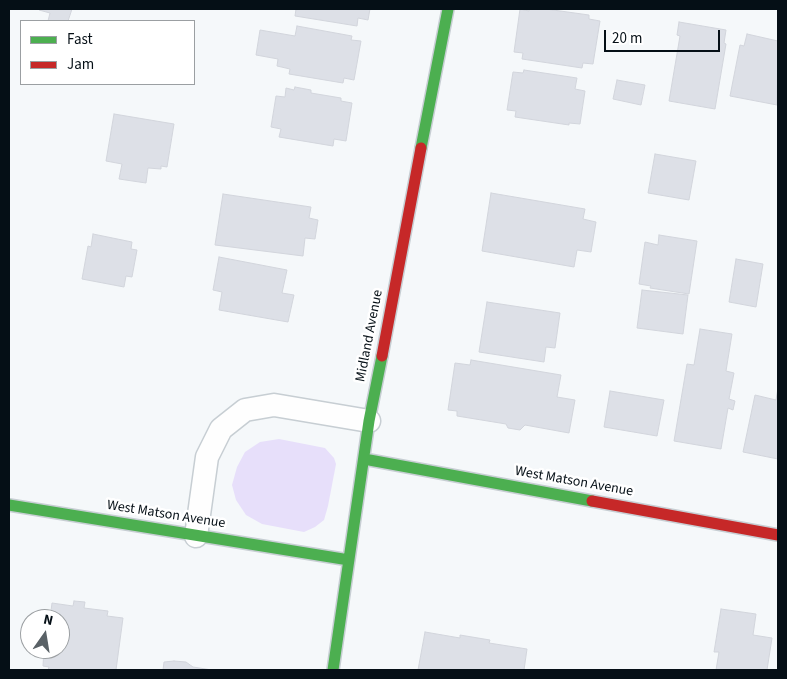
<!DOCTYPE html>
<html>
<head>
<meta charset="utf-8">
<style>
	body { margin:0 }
	#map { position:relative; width:787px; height:679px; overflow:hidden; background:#f5f8fa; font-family:"Source Sans 3",sans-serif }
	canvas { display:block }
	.frame { position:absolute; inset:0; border:10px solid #050f16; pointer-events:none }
	.legend { position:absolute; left:20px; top:20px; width:175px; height:65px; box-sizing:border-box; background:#fff; border:1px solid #9b9fa2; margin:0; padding:6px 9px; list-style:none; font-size:15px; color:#050f16 }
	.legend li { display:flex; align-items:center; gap:10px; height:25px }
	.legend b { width:25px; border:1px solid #9b9fa2 }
	.north { position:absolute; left:20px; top:609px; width:50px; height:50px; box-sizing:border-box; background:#fff; border:1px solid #9b9fa2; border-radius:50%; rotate:13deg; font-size:14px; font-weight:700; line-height:20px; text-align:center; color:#050f16 }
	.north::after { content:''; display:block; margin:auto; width:18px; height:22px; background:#596166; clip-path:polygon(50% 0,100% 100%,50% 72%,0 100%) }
	.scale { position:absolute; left:604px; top:30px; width:116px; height:22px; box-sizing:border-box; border:2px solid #050f16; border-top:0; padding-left:6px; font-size:15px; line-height:18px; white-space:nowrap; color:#050f16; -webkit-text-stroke:4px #fff; paint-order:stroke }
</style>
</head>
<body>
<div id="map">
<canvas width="787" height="679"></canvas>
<div class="frame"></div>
<ul class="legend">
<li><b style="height:6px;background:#4caf50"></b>Fast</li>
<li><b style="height:6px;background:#c62828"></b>Jam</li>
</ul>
<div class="north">N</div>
<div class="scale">20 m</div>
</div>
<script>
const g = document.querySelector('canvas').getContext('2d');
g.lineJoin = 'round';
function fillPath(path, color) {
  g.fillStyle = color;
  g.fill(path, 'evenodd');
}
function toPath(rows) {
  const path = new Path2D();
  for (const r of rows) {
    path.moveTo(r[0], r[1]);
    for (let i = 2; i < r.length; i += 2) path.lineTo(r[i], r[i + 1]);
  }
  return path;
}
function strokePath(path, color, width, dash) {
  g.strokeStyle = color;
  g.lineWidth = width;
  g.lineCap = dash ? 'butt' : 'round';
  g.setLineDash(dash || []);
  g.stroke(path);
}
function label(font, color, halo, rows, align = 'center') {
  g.font = font + ' "Source Sans 3",sans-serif';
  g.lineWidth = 5;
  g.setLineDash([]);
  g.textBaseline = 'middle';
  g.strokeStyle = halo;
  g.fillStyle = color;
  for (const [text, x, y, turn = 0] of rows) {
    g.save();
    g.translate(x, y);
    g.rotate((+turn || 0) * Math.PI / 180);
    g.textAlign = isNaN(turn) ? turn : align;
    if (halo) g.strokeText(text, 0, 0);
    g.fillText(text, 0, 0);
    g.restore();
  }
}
fillPath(toPath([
	[279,439,325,448,334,458,336,464,328,506,324,520,315,527,304,532,262,524,246,515,236,500,232,485,237,467,245,452,260,442]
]), '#e7dffa');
const building = toPath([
	[40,9,72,9,68,21,48,21,50,13,39,10,40,9],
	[296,9,370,9,368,20,358,18,357,26,295,16,296,9],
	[520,9,529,11,529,9,546,9,589,15,589,19,600,21,593,64,583,63,582,68,522,59,523,53,514,52,520,9],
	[679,22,726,30,724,43,726,44,715,109,669,101,680,36,677,35,679,22],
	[297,26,352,36,351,40,361,41,354,80,344,78,343,83,289,74,290,69,277,66,278,59,256,55,260,30,295,36,297,26],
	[747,34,778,41,777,105,730,96,740,45,744,46,747,34],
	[524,70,577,78,575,89,585,91,580,124,569,123,569,125,515,117,516,111,507,110,513,72,523,73,524,70],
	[617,80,645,85,641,105,613,99,617,80],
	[295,87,311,90,311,93,341,98,341,101,352,103,346,141,334,139,333,146,279,137,281,129,271,127,276,96,285,97,286,88,294,90,295,87],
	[114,114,174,124,167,167,161,166,161,169,148,168,146,183,119,179,122,164,106,161,114,114],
	[655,154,696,161,689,200,648,193,655,154],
	[491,193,585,209,583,219,596,222,591,252,577,250,574,267,482,251,491,193],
	[223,194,311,207,309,218,318,220,315,239,305,238,303,256,215,245,223,194],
	[93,234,132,242,131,249,137,250,132,277,126,276,124,287,82,279,88,246,91,247,93,234],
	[659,235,697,241,689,294,650,288,651,286,639,284,645,242,658,245,659,235],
	[219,257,287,270,282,293,294,295,288,322,219,310,222,292,213,290,219,257],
	[736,259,763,264,756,307,729,302,736,259],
	[642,290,688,295,683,334,637,328,642,290],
	[487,302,560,313,555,348,546,347,544,362,479,352,487,302],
	[700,329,732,334,726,371,734,373,729,399,735,401,733,410,728,408,721,449,674,441,687,364,694,365,700,329],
	[471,360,561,375,557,397,575,400,569,433,525,425,520,430,508,428,506,424,457,416,457,411,448,410,455,363,470,365,471,360],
	[778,388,778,459,743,452,755,395,776,400,778,388],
	[610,391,664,400,657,436,604,427,610,391],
	[74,601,85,602,84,608,108,611,107,616,123,618,116,670,48,670,49,667,43,666,44,649,60,649,60,619,50,619,52,603,73,606,74,601],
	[721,609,756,614,753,635,772,638,767,670,716,670,719,652,714,652,721,609],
	[425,632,460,638,460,635,490,640,489,643,527,649,524,670,418,670,425,632],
	[174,661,186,662,193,667,212,670,163,670,164,662,174,661]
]);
fillPath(building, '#dde0e7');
strokePath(building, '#d2d5dc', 1);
const lane = toPath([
	[196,536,207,457,221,429,245,410,274,405,369,421]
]);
const fast = toPath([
	[421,148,448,9],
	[364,459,592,501],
	[9,505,349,560],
	[333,670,369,421,382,356]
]);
const jam = toPath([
	[382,356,421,148],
	[592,501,778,535]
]);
strokePath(lane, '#c7ced3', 25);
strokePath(fast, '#c7ced3', 14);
strokePath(jam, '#c7ced3', 14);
strokePath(lane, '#fefefe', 22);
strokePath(fast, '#4caf50', 11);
strokePath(jam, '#c62828', 11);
label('14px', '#050f16', '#fff', [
	["Midland Avenue",370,336,-79],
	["West Matson Avenue",574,482,10],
	["West Matson Avenue",166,515,9]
]);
</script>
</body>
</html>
